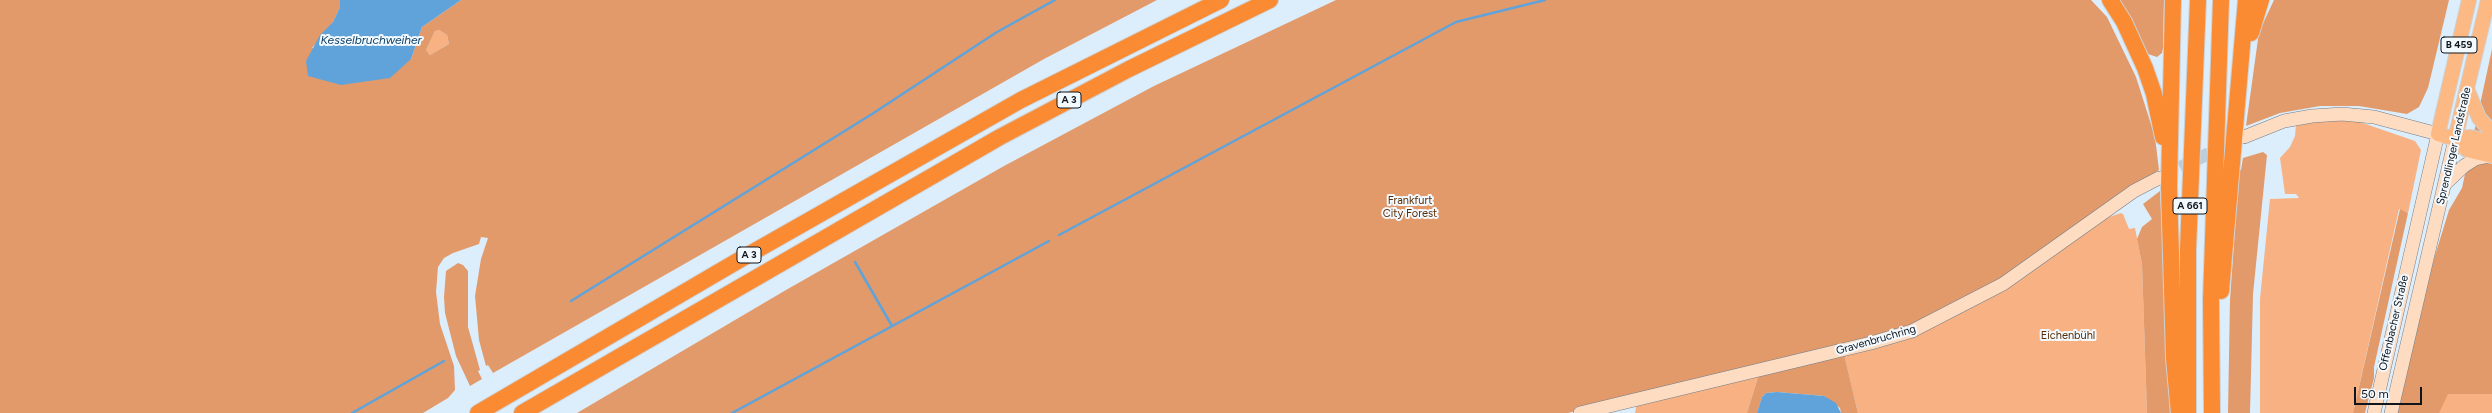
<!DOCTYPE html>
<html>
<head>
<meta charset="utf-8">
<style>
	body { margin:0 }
	#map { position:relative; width:2492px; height:413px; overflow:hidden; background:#dcedfc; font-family:Figtree,sans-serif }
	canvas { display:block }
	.scale { position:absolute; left:2354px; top:387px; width:68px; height:18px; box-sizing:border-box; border:2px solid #0f151a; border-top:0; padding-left:5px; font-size:12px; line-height:14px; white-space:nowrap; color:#0f151a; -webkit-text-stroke:3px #f2f9ff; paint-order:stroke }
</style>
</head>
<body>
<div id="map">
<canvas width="2492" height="413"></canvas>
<div class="scale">50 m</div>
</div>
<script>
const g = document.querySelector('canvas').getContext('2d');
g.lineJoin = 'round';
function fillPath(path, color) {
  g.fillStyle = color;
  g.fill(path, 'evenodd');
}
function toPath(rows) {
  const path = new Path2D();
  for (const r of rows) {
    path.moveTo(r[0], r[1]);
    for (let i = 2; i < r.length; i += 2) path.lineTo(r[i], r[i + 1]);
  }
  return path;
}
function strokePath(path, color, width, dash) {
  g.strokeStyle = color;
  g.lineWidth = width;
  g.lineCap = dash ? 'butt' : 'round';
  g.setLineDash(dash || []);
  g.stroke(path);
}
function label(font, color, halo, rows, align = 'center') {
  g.font = font + ' Figtree,sans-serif';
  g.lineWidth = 4;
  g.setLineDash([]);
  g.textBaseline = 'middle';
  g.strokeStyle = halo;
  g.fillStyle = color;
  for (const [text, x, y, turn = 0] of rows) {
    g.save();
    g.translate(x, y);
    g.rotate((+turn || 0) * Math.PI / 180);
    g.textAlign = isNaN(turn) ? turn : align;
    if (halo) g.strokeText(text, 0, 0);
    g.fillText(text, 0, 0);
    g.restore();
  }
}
fillPath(toPath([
	[439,30,447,35,449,44,430,55,426,50,435,31],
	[2354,120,2415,141,2421,150,2408,213,2399,209,2353,413,2260,413,2260,299,2270,199,2299,198,2296,194,2285,194,2280,158,2290,147,2295,136,2296,125,2313,121],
	[2121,213,2123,214,2129,229,2135,228,2142,264,2147,413,1858,413,1844,354,2103,219],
	[2492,373,2492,413,2405,413],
	[1759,374,1747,413,1635,413,1637,402]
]), '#f7b183');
fillPath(toPath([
	[0,0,340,0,340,7,333,22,312,48,411,59,422,27,461,0,1157,0,1044,59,493,373,488,365,486,366,479,340,475,296,481,259,488,238,481,237,479,244,453,253,444,258,438,267,436,292,440,324,454,366,455,390,448,398,423,413,0,413],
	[439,30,447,35,449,44,430,55,426,50,435,31],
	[1336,0,2091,0,2107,17,2136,77,2155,137,2159,170,2111,201,2024,265,1912,327,1568,413,577,413,786,290,1004,166,1154,86],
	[2119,0,2164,0,2163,48,2162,53,2157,57,2148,54],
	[2274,0,2449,0,2428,88,2419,107,2407,114,2359,106,2320,106,2280,113,2246,126,2259,32],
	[2492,49,2492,394,2448,394,2439,413,2397,413,2433,262,2449,210,2462,188],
	[2263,152,2267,155,2253,294,2250,413,2228,413,2230,300,2239,170,2241,170,2243,158],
	[2160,191,2161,210,2163,210,2170,413,2147,413,2142,264,2137,239,2142,227,2152,219,2143,204],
	[2400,209,2408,213,2374,367,2374,378,2365,413,2353,413],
	[458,263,463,265,468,271,468,327,480,370,478,371,482,379,470,386,456,356,445,313,444,297,446,271],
	[1844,354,1858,413,1841,413,1840,408,1824,396,1777,392,1766,393,1762,397,1757,413,1747,413,1759,374]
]), '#e29a6a');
fillPath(toPath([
	[340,0,461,0,422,27,411,59,390,78,341,85,308,76,306,61,320,35,333,22,340,7],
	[1777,392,1824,396,1836,403,1841,413,1757,413,1762,397,1766,393]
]), '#5fa3da');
strokePath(toPath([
	[1059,235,1456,22,1545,0],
	[855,262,892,326],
	[571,301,872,114,997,32,1055,0],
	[352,413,444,361],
	[732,413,1049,241]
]), '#5fa3da', 2.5);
strokePath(toPath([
	[2163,176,2224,146]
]), '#bdcdda', 13, [13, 6]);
const secondary = toPath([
	[2244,137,2284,121,2312,116,2342,114,2374,117,2438,134,2374,413],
	[2444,185,2464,166,2475,159,2489,156],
	[1580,413,1871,343,1912,331,2003,284,2134,191,2159,178],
	[2391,413,2455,139]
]);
const primary = toPath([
	[2469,0,2438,134,2455,139,2470,137,2492,142],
	[2467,89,2479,118,2492,132],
	[2455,139,2488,0],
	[2455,139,2467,150,2492,156]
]);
const highway = toPath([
	[2110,0,2124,22,2145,68,2154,94,2163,137],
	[2173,0,2169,187,2174,358,2179,413],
	[2251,33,2261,0],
	[2221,291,2246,0],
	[2188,412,2188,250,2198,0],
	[478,413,741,259,1021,100,1221,0],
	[522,413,1000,137,1129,69,1270,0],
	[2212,413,2211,300,2221,0]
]);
strokePath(secondary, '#6f7e8c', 14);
strokePath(primary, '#cfd0d1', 16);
strokePath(highway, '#cfd0d1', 18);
strokePath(secondary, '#fedcc2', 13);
strokePath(primary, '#fdb984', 14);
strokePath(highway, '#fb8b32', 16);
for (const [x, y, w] of [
	[2459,45,36],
	[1069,100,24],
	[2190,206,34],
	[749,255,24]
]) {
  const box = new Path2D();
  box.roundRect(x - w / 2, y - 8, w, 16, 3);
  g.fillStyle = '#f2f9ff';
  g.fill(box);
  strokePath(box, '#0f151a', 1);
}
label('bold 10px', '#0f151a', null, [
	["B 459",2459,45],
	["A 3",1069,100],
	["A 661",2190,206],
	["A 3",749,255]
]);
label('11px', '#0f151a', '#f2f9ff', [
	["Sprendlinger Landstraße",2454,146,-77],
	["Offenbacher Straße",2394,323,-77],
	["Gravenbruchring",1876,340,-16]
]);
label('11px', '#5b2d06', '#f2f9ff', [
	["Frankfurt",1410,201],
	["City Forest",1410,214],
	["Eichenbühl",2068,336]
]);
label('italic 12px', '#0d4166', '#f2f9ff', [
	["Kesselbruchweiher",371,40]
]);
</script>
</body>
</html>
